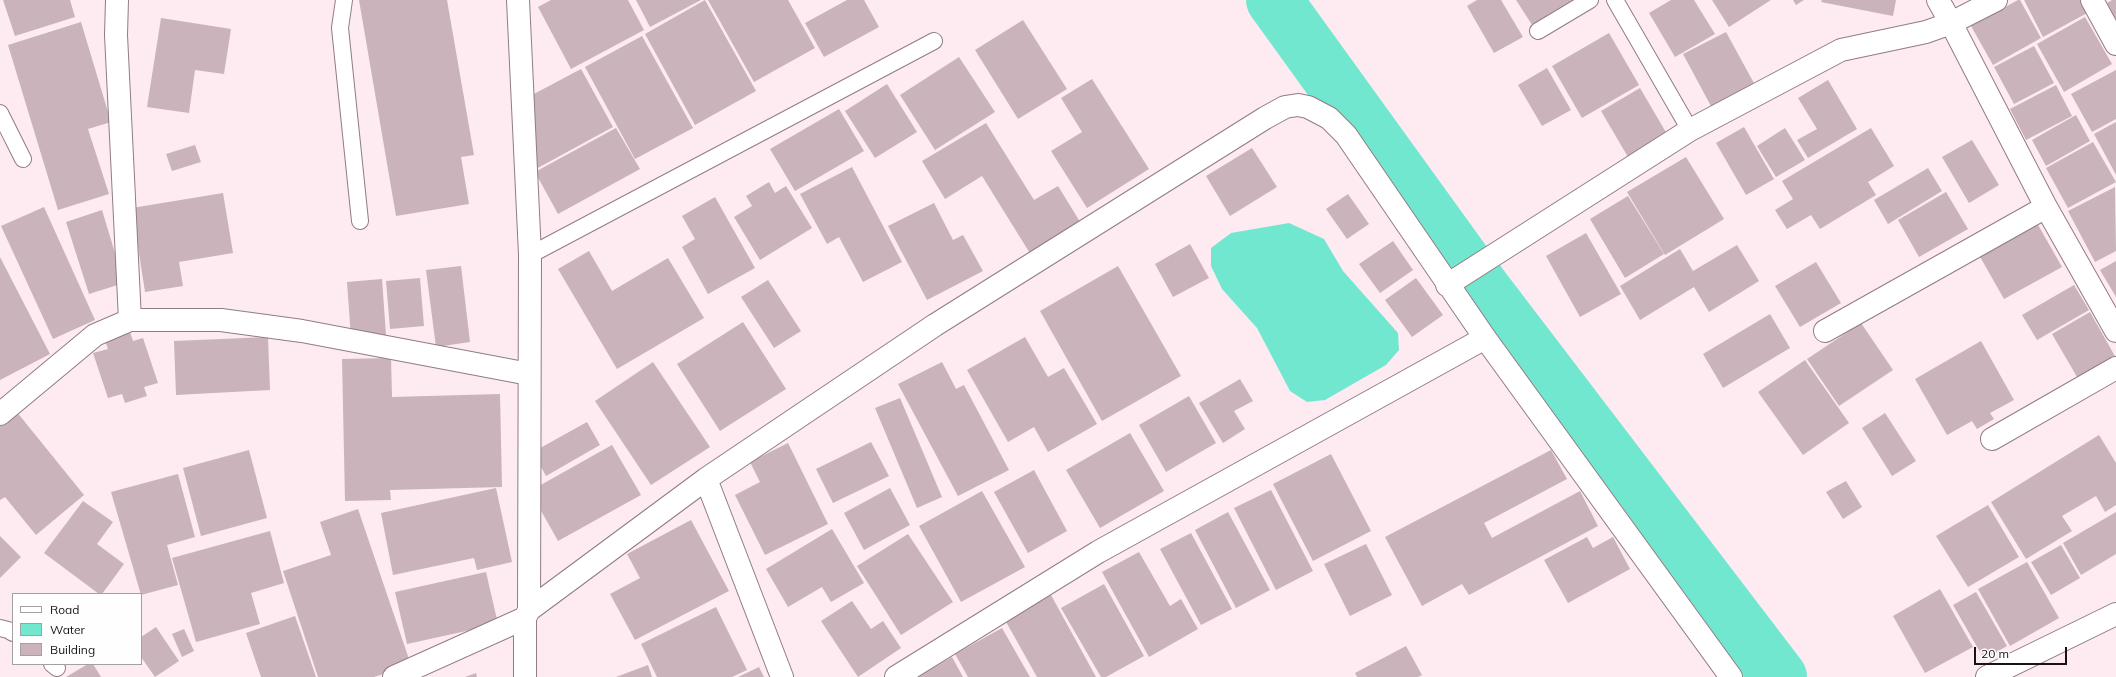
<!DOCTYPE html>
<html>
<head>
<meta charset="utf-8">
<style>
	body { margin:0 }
	#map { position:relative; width:2116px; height:677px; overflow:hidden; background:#fdebf1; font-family:Mulish,sans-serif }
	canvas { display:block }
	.legend { position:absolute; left:12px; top:593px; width:130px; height:72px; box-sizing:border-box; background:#fefefe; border:1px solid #a2a0a1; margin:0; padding:5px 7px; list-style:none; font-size:12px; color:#191215 }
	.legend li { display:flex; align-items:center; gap:8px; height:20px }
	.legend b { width:20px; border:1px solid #a2a0a1 }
	.scale { position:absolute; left:1974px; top:647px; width:93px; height:18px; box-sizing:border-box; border:2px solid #191215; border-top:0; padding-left:5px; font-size:12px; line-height:14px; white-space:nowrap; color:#191215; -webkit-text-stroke:3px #fefefe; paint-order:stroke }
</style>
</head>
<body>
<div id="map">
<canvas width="2116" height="677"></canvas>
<ul class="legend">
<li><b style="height:5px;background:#fff"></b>Road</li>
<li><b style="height:11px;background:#72e7d0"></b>Water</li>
<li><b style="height:11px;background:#cab3bb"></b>Building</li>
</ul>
<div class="scale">20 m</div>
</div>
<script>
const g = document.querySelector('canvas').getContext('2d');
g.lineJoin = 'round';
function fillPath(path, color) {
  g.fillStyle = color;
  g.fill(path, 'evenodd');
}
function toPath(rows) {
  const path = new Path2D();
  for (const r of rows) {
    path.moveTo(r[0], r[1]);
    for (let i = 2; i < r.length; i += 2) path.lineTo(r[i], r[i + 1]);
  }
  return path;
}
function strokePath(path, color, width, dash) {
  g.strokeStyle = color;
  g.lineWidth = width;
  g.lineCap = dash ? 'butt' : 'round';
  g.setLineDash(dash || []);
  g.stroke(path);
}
fillPath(toPath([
	[1289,223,1324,239,1343,271,1398,333,1399,350,1386,365,1325,400,1307,402,1290,391,1257,328,1222,289,1211,266,1211,248,1231,233]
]), '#72e7d0');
strokePath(toPath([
	[1274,0,1482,288,1779,677]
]), '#72e7d0', 56);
fillPath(toPath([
	[3,0,70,0,75,17,15,36],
	[359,0,447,0,474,155,461,157,469,204,396,216],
	[551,0,628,0,644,30,571,69,538,7],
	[636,0,701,0,650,27],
	[705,0,756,91,695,125,645,34],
	[708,0,788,0,815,48,754,82],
	[847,0,864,0,879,27,824,57,805,23],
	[1477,0,1501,0,1523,37,1494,53,1467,6],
	[1516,0,1579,0,1534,28],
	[1671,0,1694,0,1715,34,1675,57,1649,13],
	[1712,0,1771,0,1729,27],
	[1793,0,1804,0,1796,5],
	[1822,0,1896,0,1893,16,1821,2],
	[2018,0,2020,0,2041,38,1993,65,1971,26],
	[2024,0,2085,0,2091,11,2043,37],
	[2112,0,2116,0,2116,20,2107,3],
	[2085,17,2112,64,2064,92,2037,44],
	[161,18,231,29,224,74,195,70,189,113,147,107],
	[1023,20,1067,89,1018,119,975,50],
	[81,22,111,122,88,129,109,194,58,210,8,45],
	[1726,32,1755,85,1712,108,1683,54],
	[1609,33,1639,85,1582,118,1552,66],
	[642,36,693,128,635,159,585,67],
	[2034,46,2054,83,2014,104,1994,67],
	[959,57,995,112,935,150,900,95],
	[1547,68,1571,110,1542,126,1518,85],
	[581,69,613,127,534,170,532,95],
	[2116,70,2116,119,2092,132,2071,94],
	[1092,79,1149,169,1087,208,1051,151,1082,132,1061,98],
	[1828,80,1857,129,1808,158,1797,140,1817,129,1798,98],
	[887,84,917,132,875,158,845,111],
	[2056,85,2072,116,2026,140,2010,109],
	[1640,88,1667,134,1628,157,1601,111],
	[839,109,864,151,795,191,770,149],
	[2076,115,2090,141,2046,166,2032,140],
	[2116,122,2116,175,2094,134],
	[986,123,1034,200,1058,186,1082,225,1031,255,982,176,945,199,922,161],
	[1744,127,1774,179,1746,195,1716,143],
	[616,128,640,169,558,214,535,172],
	[1785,128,1805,160,1776,177,1757,146],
	[1871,128,1894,166,1868,182,1876,195,1820,229,1811,215,1787,229,1775,210,1793,199,1782,181],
	[1972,140,1999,185,1969,203,1942,157],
	[2093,142,2116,182,2068,208,2046,168],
	[195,145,201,162,172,171,166,154],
	[1252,148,1277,187,1230,216,1206,176],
	[1686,157,1724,219,1665,255,1627,192],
	[852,167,902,262,863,282,839,237,827,244,800,194],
	[1928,168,1942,191,1888,224,1874,200],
	[769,182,775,193,786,186,812,228,760,260,734,217,752,206,746,196],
	[2115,187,2116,251,2095,262,2068,211],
	[1946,192,1968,229,1919,257,1898,220],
	[223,193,233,253,179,262,183,286,145,292,132,208],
	[1348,194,1369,224,1347,239,1326,209],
	[1628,196,1664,254,1625,278,1590,219],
	[715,197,755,268,708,294,682,247,695,239,682,216],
	[934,203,953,240,963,235,983,271,927,300,888,226],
	[44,207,95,320,53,339,1,226],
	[102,210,124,283,89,294,66,222],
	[2037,223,2062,267,2004,299,1979,255],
	[1586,233,1621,294,1580,317,1546,256],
	[1393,241,1413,270,1380,293,1359,264],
	[1190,244,1209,278,1173,297,1155,264],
	[1737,245,1759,281,1709,312,1694,287,1640,320,1620,286,1680,249,1693,271],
	[589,251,612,291,668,258,704,318,617,369,558,269],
	[0,257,50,354,0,380],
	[2116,261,2116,297,2100,270],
	[1816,262,1841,303,1800,327,1775,286],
	[461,266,470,342,436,347,426,270],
	[1118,266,1181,376,1102,421,1040,311],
	[420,278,424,326,390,329,386,281],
	[1416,278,1443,315,1412,337,1385,300],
	[382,279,386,335,351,338,347,282],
	[768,280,801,331,774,348,741,297],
	[2074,285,2089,310,2037,340,2022,315],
	[2090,312,2116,358,2080,382,2052,334],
	[1770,314,1790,348,1723,388,1703,354],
	[743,322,786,389,720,431,677,364],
	[1861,323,1893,370,1839,406,1807,359],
	[130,332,133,341,143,338,158,383,144,387,147,396,125,403,122,394,108,398,93,353,108,349,105,340],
	[268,337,270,390,176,395,174,341],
	[1025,337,1048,377,1064,368,1097,424,1048,452,1034,427,1008,442,967,370],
	[1981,341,2014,400,1990,413,1994,419,1977,429,1972,421,1947,435,1915,379],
	[391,358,392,397,500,394,502,487,390,490,391,500,345,501,342,359],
	[1805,360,1849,423,1803,455,1758,392],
	[653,362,710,447,651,485,595,401],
	[942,362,956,389,964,385,1009,470,958,496,898,384],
	[1240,379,1253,401,1234,411,1245,429,1223,443,1199,403],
	[1189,396,1216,443,1166,472,1139,425],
	[900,398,942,497,917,508,875,408],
	[16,411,84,495,36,535,5,497,0,500,0,424],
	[1885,413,1916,461,1892,476,1862,428],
	[587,422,600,445,546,476,533,452],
	[1130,433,1164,491,1100,528,1066,470],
	[2099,435,2116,463,2116,505,2105,512,2096,496,2062,516,2072,531,2026,559,1991,502],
	[871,442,889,476,833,503,816,469],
	[788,443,828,524,765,555,735,495,760,482,750,462],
	[612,445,641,495,558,541,530,491],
	[249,450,267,518,201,536,183,468],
	[1551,450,1567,479,1484,523,1492,538,1580,491,1598,526,1469,595,1462,584,1422,606,1385,537],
	[1331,454,1371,531,1313,561,1273,484],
	[1034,470,1067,531,1028,553,994,492],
	[178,474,195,537,167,545,178,585,141,595,111,492],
	[1846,481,1862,507,1843,519,1826,492],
	[496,488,512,562,477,570,474,558,393,575,381,513],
	[890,488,910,525,864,550,844,513],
	[1271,490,1313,571,1276,590,1234,508],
	[982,491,1025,567,961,602,919,526],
	[83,501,113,522,97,544,124,564,102,594,99,594,44,553],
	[1988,505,2019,557,1968,587,1936,536],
	[358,509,411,665,374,677,318,677,283,571,331,555,320,522],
	[1228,512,1270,590,1236,608,1195,530],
	[2116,512,2116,554,2081,575,2063,543],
	[691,520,729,591,635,640,610,594,640,578,627,554],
	[832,529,864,583,831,602,822,587,788,607,766,569],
	[270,531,284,583,251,593,260,624,196,642,172,558],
	[1191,533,1232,609,1201,625,1160,549],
	[908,534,953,602,901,635,857,566],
	[0,536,21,557,0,578],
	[1587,537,1593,548,1613,537,1630,569,1568,603,1544,560],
	[1366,544,1392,595,1350,616,1324,564],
	[2061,545,2080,578,2051,595,2031,562],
	[1139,552,1170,606,1181,599,1198,629,1149,657,1102,572],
	[2027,562,2059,618,2010,646,1978,589],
	[486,572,498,624,407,644,395,592],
	[1104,584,1144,656,1106,677,1101,677,1061,608],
	[1940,589,1973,647,1925,673,1893,616],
	[1976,592,2007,646,1984,659,1953,605],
	[1051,595,1096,677,1037,677,1005,620],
	[852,601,871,629,883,621,901,648,858,677,821,621],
	[716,607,747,670,732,677,657,677,641,644],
	[295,616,316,677,261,677,246,633],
	[156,627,179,661,155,677,141,657,141,637],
	[1002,628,1030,677,968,677,955,654],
	[184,629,194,651,182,657,172,634],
	[1406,646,1422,675,1418,677,1357,677,1355,673],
	[952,657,963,677,917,677],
	[88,664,93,664,101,677,66,677],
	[648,665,652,677,616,677],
	[759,667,764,677,738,677],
	[476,673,477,677,465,677]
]), '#cab3bb');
const service = toPath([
	[344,0,340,28,360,221],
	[1615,0,1690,130],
	[1538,31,1590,0],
	[0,113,23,159],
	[530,255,934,41],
	[0,628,8,630,13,633],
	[52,664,57,668]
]);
const minor = toPath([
	[117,0,116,35,130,320],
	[518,0,530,255,529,610,525,618,525,677],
	[1996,0,1951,23,2046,207,2116,331],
	[2092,0,2116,44],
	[1447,285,1690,130,1841,50,1926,32,1951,23,1938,0],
	[1825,331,2046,207],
	[0,414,95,335,130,320,221,320,302,331,529,374],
	[1992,439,2116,368],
	[706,479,782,677],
	[529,610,706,479,935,325,1265,118,1285,107,1298,105,1308,107,1329,118,1346,135,1485,338,1731,677],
	[394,677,525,618],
	[896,677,1098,552,1485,338],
	[1987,677,2116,614]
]);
strokePath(service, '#917c84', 18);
strokePath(minor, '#917c84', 24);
strokePath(service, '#fff', 16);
strokePath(minor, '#fff', 22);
</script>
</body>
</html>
